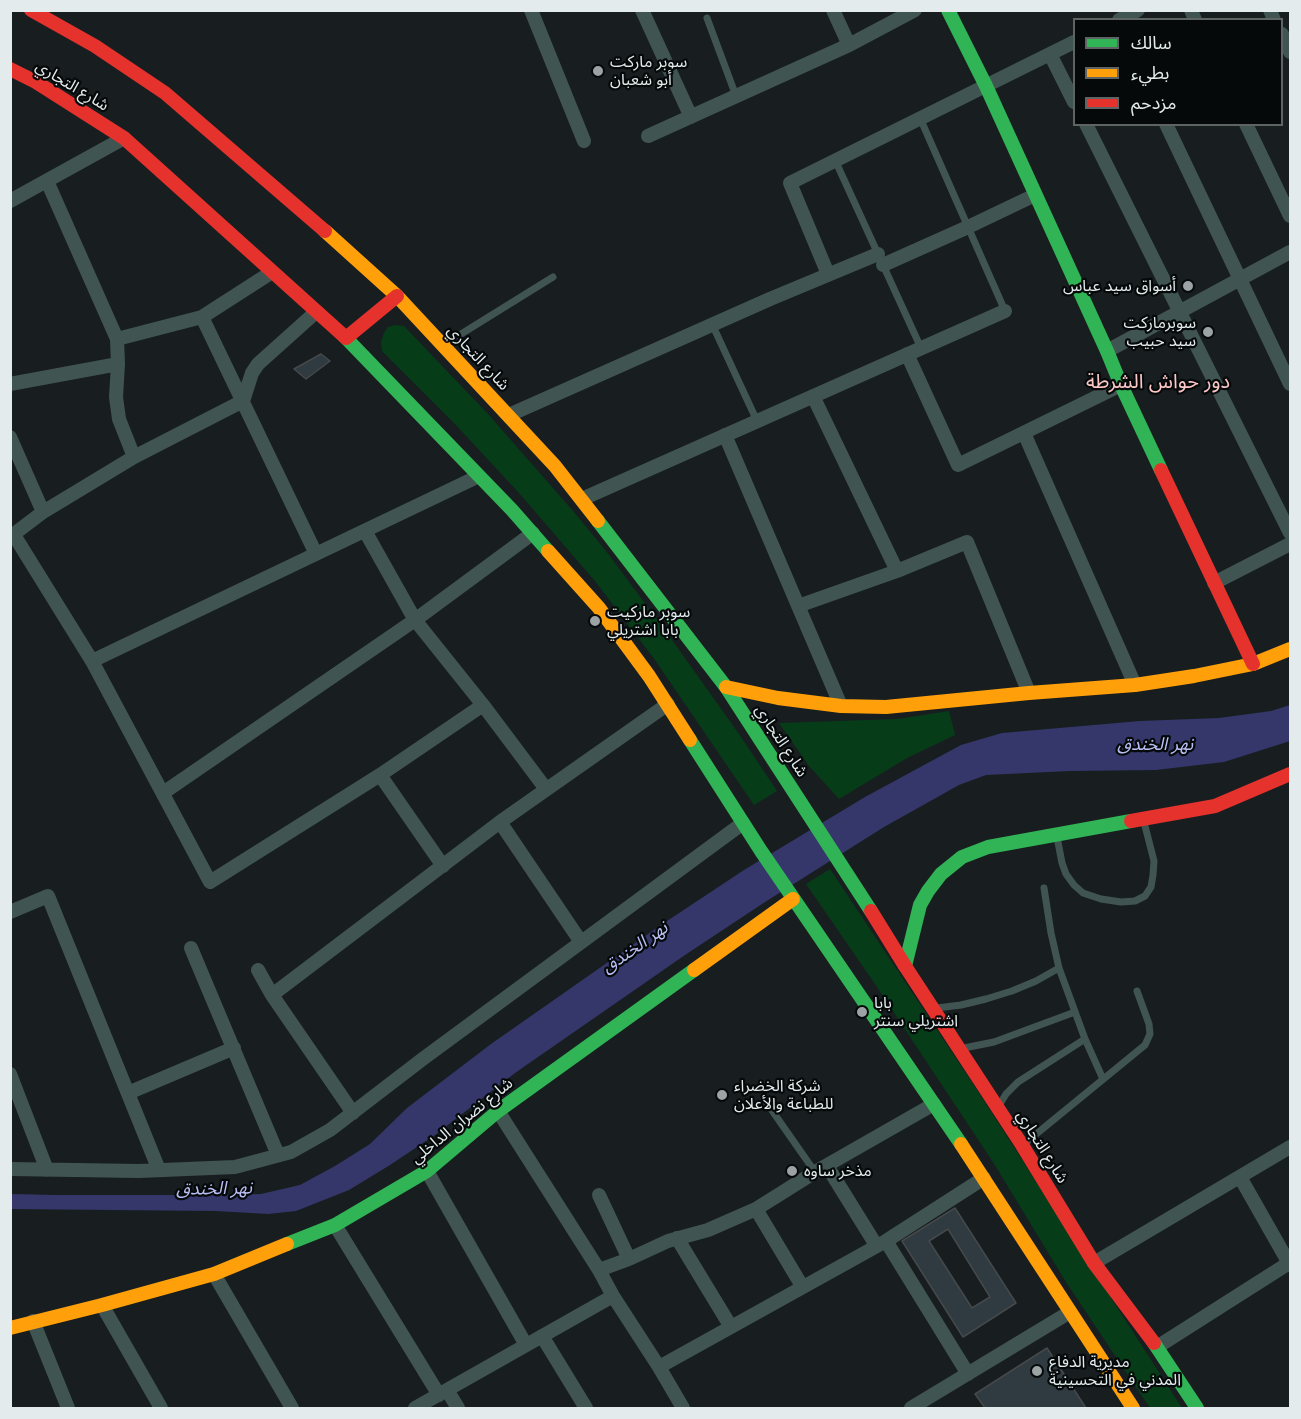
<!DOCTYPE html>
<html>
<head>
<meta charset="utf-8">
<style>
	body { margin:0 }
	#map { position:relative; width:1301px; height:1419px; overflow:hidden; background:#181e20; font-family:Lora,"Noto Sans Arabic",serif }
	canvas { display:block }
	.frame { position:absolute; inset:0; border:12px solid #e3ebec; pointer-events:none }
	.legend { position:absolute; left:1073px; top:18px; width:210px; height:108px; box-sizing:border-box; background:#05090a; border:2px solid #5e6364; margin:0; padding:8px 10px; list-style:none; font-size:18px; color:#e3ebec }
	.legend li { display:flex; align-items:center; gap:12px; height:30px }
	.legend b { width:30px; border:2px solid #5e6364 }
</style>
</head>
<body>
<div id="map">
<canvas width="1301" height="1419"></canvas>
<div class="frame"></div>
<ul class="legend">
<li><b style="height:8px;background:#30b455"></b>سالك</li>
<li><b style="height:8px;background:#ff9f0a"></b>بطيء</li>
<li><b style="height:8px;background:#e5322d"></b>مزدحم</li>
</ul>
</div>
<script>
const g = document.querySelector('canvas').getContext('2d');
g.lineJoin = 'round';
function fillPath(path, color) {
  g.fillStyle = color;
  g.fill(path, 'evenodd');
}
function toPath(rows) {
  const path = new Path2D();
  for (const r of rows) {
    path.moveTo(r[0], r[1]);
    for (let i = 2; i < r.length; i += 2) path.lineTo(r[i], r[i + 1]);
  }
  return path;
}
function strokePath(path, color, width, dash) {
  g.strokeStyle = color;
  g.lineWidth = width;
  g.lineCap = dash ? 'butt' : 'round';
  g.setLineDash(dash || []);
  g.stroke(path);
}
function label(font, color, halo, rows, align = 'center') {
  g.font = font + ' Lora,"Noto Sans Arabic",serif';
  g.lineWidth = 4.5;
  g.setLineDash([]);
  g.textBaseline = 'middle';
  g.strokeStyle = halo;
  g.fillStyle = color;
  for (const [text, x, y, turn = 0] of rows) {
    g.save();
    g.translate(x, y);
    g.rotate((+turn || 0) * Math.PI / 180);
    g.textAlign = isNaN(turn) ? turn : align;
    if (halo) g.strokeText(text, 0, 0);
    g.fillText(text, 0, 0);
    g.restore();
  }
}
fillPath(toPath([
	[395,325,404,326,488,414,573,511,606,551,662,626,739,734,777,791,754,805,655,660,595,581,519,493,455,424,382,351,381,342,384,333,388,327],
	[949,711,955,735,907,758,839,799,809,766,779,723,897,719],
	[830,869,977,1090,1182,1408,1150,1408,1066,1282,993,1162,875,984,806,884]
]), '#063d18');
fillPath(toPath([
	[1290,705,1290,741,1224,762,1156,770,1070,771,986,775,959,785,884,827,765,902,685,955,515,1073,435,1135,390,1165,349,1190,296,1211,268,1214,216,1211,11,1209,11,1194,54,1195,215,1195,261,1194,300,1185,335,1166,370,1144,407,1108,491,1044,661,925,744,870,865,797,961,745,1002,733,1140,721,1219,718,1271,711]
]), '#35376a');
const building = toPath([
	[321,354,330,361,306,379,294,369,321,354],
	[955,1208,1016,1303,963,1337,902,1241,955,1208],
	[948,1229,990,1297,972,1308,929,1241,948,1229],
	[1047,1348,1086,1408,985,1408,975,1394,1047,1348]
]);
fillPath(building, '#2f3a41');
strokePath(building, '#45494b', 1.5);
strokePath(toPath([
	[707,18,736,96],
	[920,118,1005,311],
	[835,160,921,348],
	[712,324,757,421],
	[445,344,553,277],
	[1057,837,1062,863,1066,874,1074,885,1083,893,1101,899,1121,902,1135,901,1145,896,1151,887,1153,875,1154,861,1144,822],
	[1044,888,1051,933,1059,968,1085,1039,1103,1079],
	[937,1008,961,1005,986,999,1012,991,1036,981,1059,968],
	[964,1048,994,1042,1075,1012],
	[764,1099,815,1172],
	[1000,1104,1006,1094,1018,1082,1085,1039],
	[1024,1144,1145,1045,1150,1034,1149,1024,1137,991]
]), '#405552', 7);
strokePath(toPath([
	[531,10,584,141],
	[642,10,691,117],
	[833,10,849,45],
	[1191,10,1195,20],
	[1270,10,1274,20],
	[1119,20,1138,10],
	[1282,34,1290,52],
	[1050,54,1074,102],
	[1086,124,1290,533],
	[1166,124,1290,384],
	[1246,124,1290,216],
	[648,136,849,45,915,10],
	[47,181,117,339,118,364,116,397,119,419,134,457],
	[10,201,124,138],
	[883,265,968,227,1035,195],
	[828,274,790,183,1074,42],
	[202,317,316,554],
	[117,339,202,317,272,272],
	[1107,351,1290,252],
	[907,354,958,465,1121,385],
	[10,384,118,364],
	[813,396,897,571],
	[509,415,770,299,878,254],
	[1024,433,1135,685],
	[725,435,841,706],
	[10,437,43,512],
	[582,499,1005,311],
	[365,531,415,620,483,705,546,789],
	[14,535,92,661,210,882,380,775,483,705],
	[10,537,43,512,134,457,243,401,252,373,258,364,316,312],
	[1214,583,1290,544],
	[798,606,897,571,967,542,1029,693],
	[92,661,479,476],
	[380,775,443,866],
	[163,793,415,620,533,533],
	[500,822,581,942],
	[10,912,48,896,159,1170],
	[191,948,278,1155],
	[258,970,272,995,353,1113],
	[272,995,500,822,668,704],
	[10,1074,47,1170],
	[128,1093,234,1048],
	[498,1111,599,1270,613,1296,659,1367,683,1408],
	[827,1166,876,1245],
	[10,1169,139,1171,235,1167,291,1152,330,1130,424,1058,743,823],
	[427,1171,526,1345],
	[1240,1177,1290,1265],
	[599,1195,629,1259],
	[756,1209,802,1286],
	[335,1225,439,1395],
	[677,1238,731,1327],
	[886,1241,968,1374],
	[1094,1263,1290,1147],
	[599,1270,629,1259,668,1241,708,1230,756,1209,815,1172,934,1104],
	[214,1274,292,1408],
	[102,1305,161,1408],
	[33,1321,68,1408],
	[542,1336,586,1408],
	[1157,1347,1289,1263],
	[659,1367,886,1241,984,1178],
	[447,1390,458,1408],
	[415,1408,613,1296],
	[911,1408,1070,1312]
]), '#405552', 14);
strokePath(toPath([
	[948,10,986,86,1107,351,1121,385,1161,470],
	[345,337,512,510,548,551],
	[598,521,726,687,871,911],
	[690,740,761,851,961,1144],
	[905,966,920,905,928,891,941,874,962,857,988,847,1131,821],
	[287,1244,335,1225,427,1171,498,1111,694,970],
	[1154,1343,1197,1408]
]), '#30b455', 14);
strokePath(toPath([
	[325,231,397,296,555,466,598,521],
	[548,551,599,608,649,676,690,740],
	[726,687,778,698,841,706,886,707,1029,693,1135,685,1194,676,1253,664,1290,649],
	[694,970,793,899],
	[961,1144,1133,1408],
	[10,1328,102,1305,214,1274,287,1244]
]), '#ff9f0a', 14);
strokePath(toPath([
	[31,10,95,46,165,93,325,231],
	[10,69,36,82,124,138,345,337],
	[346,338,397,296],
	[1161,470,1253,664],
	[1131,821,1215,806,1290,774],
	[871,911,905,966,1022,1145,1094,1263,1154,1343]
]), '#e5322d', 14);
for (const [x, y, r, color] of [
	[598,71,6,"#9ca3a5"],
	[1188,286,6,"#9ca3a5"],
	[1208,332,6,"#9ca3a5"],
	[595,621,6,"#9ca3a5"],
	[862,1012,6,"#9ca3a5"],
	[722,1095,6,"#9ca3a5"],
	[792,1171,6,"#9ca3a5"],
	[1037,1371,6,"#9ca3a5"]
]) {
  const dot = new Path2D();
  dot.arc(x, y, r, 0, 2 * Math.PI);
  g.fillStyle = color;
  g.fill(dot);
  strokePath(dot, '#05090a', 2);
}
label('16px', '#e3ebec', '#05090a', [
	["سوبر ماركت",610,62],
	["أبو شعبان",610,80],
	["أسواق سيد عباس",1176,286,"right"],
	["سوبرماركت",1196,323,"right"],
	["سيد حبيب",1196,341,"right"],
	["سوبر ماركيت",607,612],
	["بابا اشتريلي",607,630],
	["بابا",874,1003],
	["اشتريلي سنتر",874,1021],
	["شركة الخضراء",734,1086],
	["للطباعة والأعلان",734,1104],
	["مذخر ساوه",804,1171],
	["مديرية الدفاع",1049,1362],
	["المدني في التحسينية",1049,1380]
], 'left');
label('16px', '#e3ebec', '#05090a', [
	["شارع التجاري",72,86,31],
	["شارع التجاري",478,358,47],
	["شارع التجاري",781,741,57],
	["شارع نضران الداخلي",462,1121,-39],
	["شارع التجاري",1042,1147,58]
]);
label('italic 18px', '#b9bef3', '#05090a', [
	["نهر الخندق",1155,745],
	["نهر الخندق",635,948,-35],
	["نهر الخندق",214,1189,-1]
]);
label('20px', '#fcc7c7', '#05090a', [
	["دور حواش الشرطة",1158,382]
]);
</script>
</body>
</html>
